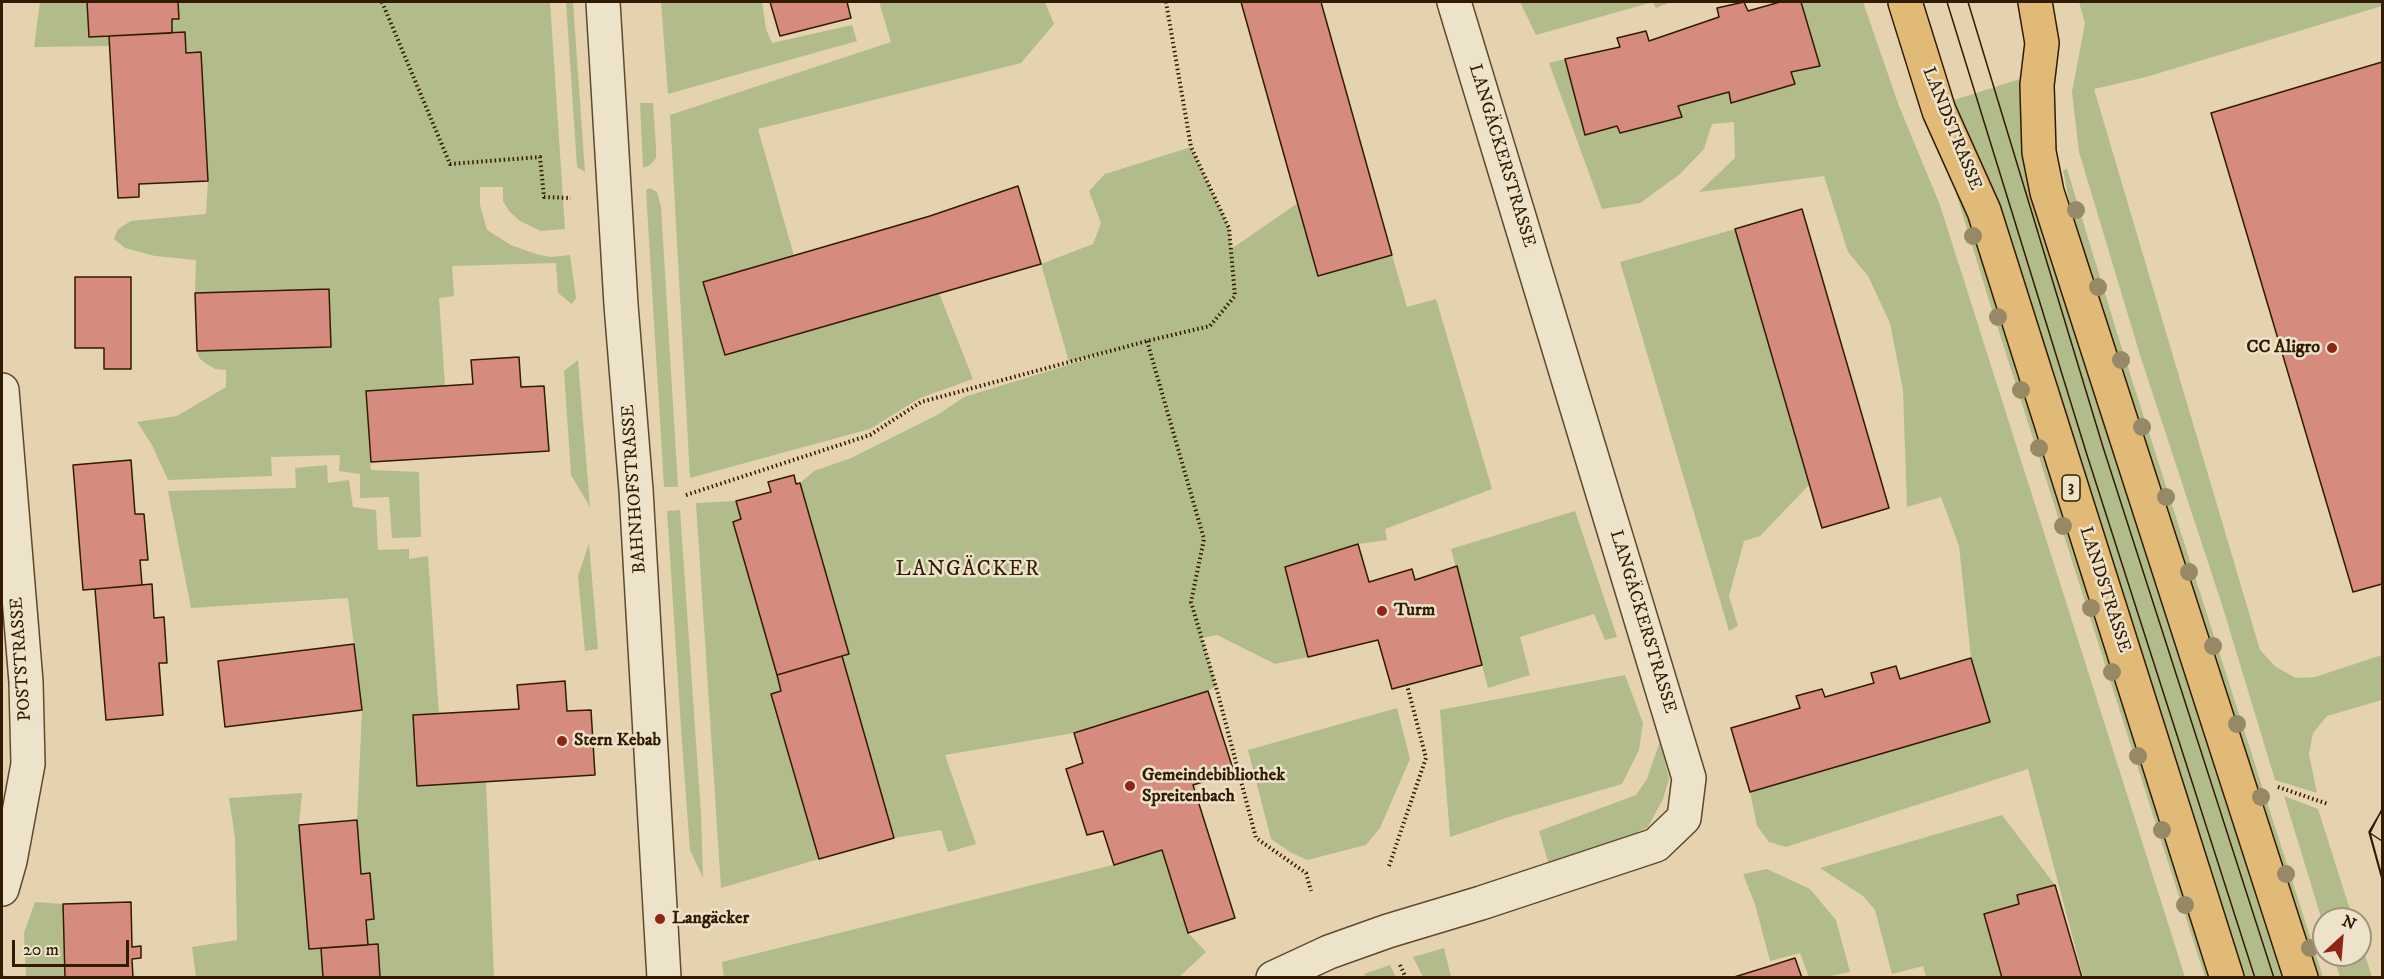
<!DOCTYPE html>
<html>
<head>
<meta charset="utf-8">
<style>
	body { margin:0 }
	#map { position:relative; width:2384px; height:979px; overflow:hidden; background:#e4d3ae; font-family:"IM FELL DW Pica",serif }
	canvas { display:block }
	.frame { position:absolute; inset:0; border:3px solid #321b02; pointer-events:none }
	.north { position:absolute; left:2312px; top:907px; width:60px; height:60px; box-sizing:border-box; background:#ede2ca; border:2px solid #a2927a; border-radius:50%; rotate:26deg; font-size:16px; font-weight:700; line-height:24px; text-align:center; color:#321b02 }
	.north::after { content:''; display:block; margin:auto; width:21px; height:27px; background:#8f2418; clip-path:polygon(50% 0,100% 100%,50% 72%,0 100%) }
	.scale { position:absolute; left:12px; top:940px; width:117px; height:27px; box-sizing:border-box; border:3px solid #321b02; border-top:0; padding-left:8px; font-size:18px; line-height:21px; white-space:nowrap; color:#321b02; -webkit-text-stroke:4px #ede2ca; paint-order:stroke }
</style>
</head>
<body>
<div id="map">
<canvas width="2384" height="979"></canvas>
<div class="frame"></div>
<div class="north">N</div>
<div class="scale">20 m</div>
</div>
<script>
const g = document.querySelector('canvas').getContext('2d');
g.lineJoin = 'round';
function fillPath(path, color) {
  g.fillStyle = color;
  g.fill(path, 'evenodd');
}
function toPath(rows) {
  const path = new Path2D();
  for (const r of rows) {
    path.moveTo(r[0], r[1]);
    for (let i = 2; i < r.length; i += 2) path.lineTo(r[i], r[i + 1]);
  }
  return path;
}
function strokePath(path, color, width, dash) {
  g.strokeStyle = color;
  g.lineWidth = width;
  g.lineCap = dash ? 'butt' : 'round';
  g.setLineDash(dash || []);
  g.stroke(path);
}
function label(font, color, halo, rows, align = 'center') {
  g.font = font + ' "IM FELL DW Pica",serif';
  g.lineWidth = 5;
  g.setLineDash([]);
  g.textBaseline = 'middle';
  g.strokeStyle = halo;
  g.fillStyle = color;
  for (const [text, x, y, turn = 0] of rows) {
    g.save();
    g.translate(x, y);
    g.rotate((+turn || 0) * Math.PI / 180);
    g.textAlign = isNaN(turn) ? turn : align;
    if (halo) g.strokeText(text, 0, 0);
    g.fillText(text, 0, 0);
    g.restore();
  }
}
fillPath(toPath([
	[40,2,87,2,89,37,109,36,110,46,34,47],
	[178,2,550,2,565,229,541,231,520,221,509,211,503,201,503,187,480,187,480,205,487,230,511,245,536,254,551,257,570,255,576,298,572,304,558,293,556,263,452,266,454,296,439,298,445,386,366,391,371,470,419,472,421,537,392,538,389,497,360,498,360,474,339,471,340,455,271,457,272,476,168,480,152,445,137,422,177,416,226,387,226,370,215,369,205,363,199,358,197,351,331,347,329,289,195,293,196,260,155,256,125,248,114,239,118,229,131,221,206,214,208,181,186,53,172,33,172,19,179,18],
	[566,2,573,2,585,172,577,167],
	[661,2,762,2,766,29,772,43,852,25,857,41,668,94],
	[879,2,1045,2,1054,24,1021,63,758,129,794,256,703,282,725,355,939,293,973,379,920,398,870,429,690,478,670,115,891,42],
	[1520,2,1671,2,1656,8,1653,2,1536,35],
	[1801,2,1863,2,1899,106,1940,205,2185,977,2083,977,2028,769,1786,847,1769,842,1757,826,1750,792,1990,722,1971,658,1959,546,1941,497,1907,507,1903,390,1890,323,1868,276,1848,252,1824,176,1699,192,1735,158,1734,122,1712,124,1704,149,1680,174,1640,203,1602,209,1549,63,1565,59,1617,126,1620,133,1681,117,1678,106,1729,92,1731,102,1795,84,1791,72,1820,65],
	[2079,2,2382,2,2382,6,2146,77,2094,89,2260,650,2276,667,2296,678,2315,677,2382,655,2382,700,2327,716,2313,733,2309,754,2317,793,2275,780,2223,608,2140,355,2079,152,2072,92,2085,23],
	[2023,78,2285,977,2243,977,1951,101],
	[640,103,653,103,656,148,656,158,650,165,643,168],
	[1191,147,1229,228,1231,249,1298,203,1318,276,1392,255,1407,307,1436,299,1492,489,1385,529,1387,540,1358,544,1285,567,1308,657,1275,664,1217,635,1202,638,1216,686,1208,691,1074,733,945,755,976,844,948,852,941,830,894,838,842,656,849,654,800,483,814,471,851,458,939,414,964,397,1117,350,1069,362,1041,264,1093,244,1101,223,1089,191,1105,174],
	[2067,169,2118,336,2323,977,2314,977,2074,227,2063,170],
	[650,188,657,192,661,207,678,487,664,487,646,190],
	[1959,191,1970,212,2214,977,2205,977,2167,859,1987,294,1956,193],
	[1735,229,1809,485,1760,536,1744,541,1729,596,1738,626,1729,631,1620,262],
	[578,360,590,507,571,475,564,371],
	[327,465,328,483,349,480,353,507,376,510,378,550,409,549,409,559,428,556,439,714,413,716,417,786,486,782,494,977,380,977,378,945,368,945,366,920,374,919,370,874,361,874,357,820,362,710,348,598,191,608,168,491,296,488,295,468],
	[736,501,741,519,733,522,781,691,771,695,819,859,721,888,696,503],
	[680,510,701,814,703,878,690,850,682,743,667,511],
	[1575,511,1617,637,1605,640,1594,614,1520,637,1530,675,1488,688,1451,549],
	[589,543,598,649,585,651,578,576],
	[1625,675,1643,723,1639,750,1622,784,1509,817,1450,837,1440,710],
	[1397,708,1410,759,1380,828,1366,845,1307,860,1290,852,1271,839,1248,750],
	[1660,741,1669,779,1663,799,1648,827,1613,844,1549,865,1539,831,1636,795,1647,779],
	[302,793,299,825,309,949,321,948,323,977,196,977,192,947,237,940,235,837,229,798],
	[2284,796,2318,809,2353,919,2324,919,2324,927],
	[2002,815,2055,885,2017,895,2019,904,2002,977,1926,977,1923,966,1892,974,1875,910,1863,896,1820,868],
	[1162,850,1188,933,1206,952,1178,978,724,978,722,962,1113,865],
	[1767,869,1810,889,1836,920,1850,972,1826,977,1809,977,1800,953,1770,961,1755,904,1743,874],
	[35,902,63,904,65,977,26,977,24,933],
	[2360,939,2372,977,2340,977,2333,955,2360,955],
	[1444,948,1451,977,1423,977,1413,957],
	[1390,965,1396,977,1366,977,1364,974]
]), '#b2bc8b');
const building = toPath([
	[87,2,178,2,179,19,172,19,172,33,89,37,87,2],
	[770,2,847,2,851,18,780,36,770,2],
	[1241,2,1321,2,1392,255,1318,276,1241,2],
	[1744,2,1748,11,1780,2,1801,2,1820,66,1791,72,1795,84,1731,103,1729,92,1678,106,1682,117,1620,133,1617,126,1585,135,1565,59,1620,47,1617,38,1646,31,1649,41,1719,17,1717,8,1744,2],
	[185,32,186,53,201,52,208,181,139,184,139,197,118,198,109,36,185,32],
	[2382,62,2382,584,2353,592,2211,113,2382,62],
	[1018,186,1041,264,725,355,703,282,930,216,1018,186],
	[1802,209,1889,508,1822,528,1735,229,1802,209],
	[75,277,131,277,131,369,104,369,104,348,75,348,75,277],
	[329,289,331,347,197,351,195,293,329,289],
	[519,357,521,387,544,386,549,451,371,462,366,391,473,384,471,360,519,357],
	[131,460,135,514,144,514,148,560,140,560,142,585,83,590,73,465,131,460],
	[794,475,796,484,800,483,849,654,777,675,733,522,741,519,736,501,771,492,768,482,794,475],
	[1358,544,1369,582,1412,569,1415,580,1457,566,1482,665,1392,689,1378,640,1308,657,1285,567,1358,544],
	[152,584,154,618,164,617,167,663,159,663,163,715,106,720,95,589,152,584],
	[354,644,362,710,225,727,218,661,354,644],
	[842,656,894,838,819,859,771,694,781,691,777,675,842,656],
	[1971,658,1990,722,1750,792,1731,728,1800,708,1796,696,1822,689,1825,697,1874,683,1871,673,1896,666,1900,679,1971,658],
	[565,681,567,711,591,710,595,775,417,786,413,715,519,709,517,685,565,681],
	[1208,691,1234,772,1193,785,1235,918,1188,933,1162,850,1114,865,1103,831,1087,835,1066,769,1083,763,1074,733,1208,691],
	[2382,809,2382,841,2370,833,2382,809],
	[2382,810,2382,879,2369,832,2382,810],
	[357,820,361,874,370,873,374,919,366,920,368,945,309,949,299,825,357,820],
	[2370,833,2382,841,2382,877,2370,833],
	[2055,885,2082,978,2002,978,1984,914,2019,904,2017,895,2055,885],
	[131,902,132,947,141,946,141,958,132,959,133,978,65,978,63,904,131,902],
	[378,944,380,977,390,978,323,978,321,948,378,944],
	[1795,958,1802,978,1731,978,1770,966,1795,958]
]);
fillPath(building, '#d68b7f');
strokePath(building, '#321b02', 1.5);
const minor = toPath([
	[603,2,621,305,636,490,664,978],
	[2,390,26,682,28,764,10,861,2,889],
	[1273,978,1329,952,1388,931,1481,903,1656,845,1684,818,1689,778,1454,2]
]);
const major = toPath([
	[1905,2,1939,111,1984,211,2227,978],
	[2035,2,2042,43,2037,85,2039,152,2047,192,2301,978]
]);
strokePath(minor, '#5e492d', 36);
strokePath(major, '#321b02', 36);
strokePath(toPath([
	[382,2,450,164,540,157,544,197,571,198],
	[1147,341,1204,539,1191,602,1218,694,1256,838,1306,873,1311,891],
	[686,495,870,435,921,402,1147,341,1210,326,1235,296,1229,228,1191,147,1166,2],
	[2278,787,2328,804],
	[1389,866,1426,758,1407,685],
	[1400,965,1406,978],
	[2,977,3,978]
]), '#321b02', 4, [1.5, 3]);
strokePath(minor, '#ede2ca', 33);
strokePath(major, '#e2ba77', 33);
strokePath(toPath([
	[1947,2,2087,455,2255,978],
	[1968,2,2103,447,2274,978]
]), '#321b02', 1.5);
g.fillStyle = '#978866';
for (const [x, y] of [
	[2076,210],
	[1973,236],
	[2098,287],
	[1998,317],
	[2121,360],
	[2021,390],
	[2142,427],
	[2039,448],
	[2166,497],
	[2063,526],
	[2189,572],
	[2091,608],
	[2213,646],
	[2112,672],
	[2237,724],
	[2138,756],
	[2261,797],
	[2162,830],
	[2286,874],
	[2185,905],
	[2310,948]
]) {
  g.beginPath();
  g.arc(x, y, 9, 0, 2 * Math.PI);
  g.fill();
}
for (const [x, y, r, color] of [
	[2332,348,6,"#8f2418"],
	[1382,611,6,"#8f2418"],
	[562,741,6,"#8f2418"],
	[1130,786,6,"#8f2418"],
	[660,919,6,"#8f2418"]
]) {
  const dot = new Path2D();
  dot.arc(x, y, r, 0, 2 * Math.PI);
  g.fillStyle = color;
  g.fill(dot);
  strokePath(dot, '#ede2ca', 2);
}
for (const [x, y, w] of [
	[2071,488,18]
]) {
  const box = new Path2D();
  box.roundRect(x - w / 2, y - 13, w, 26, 4.5);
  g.fillStyle = '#ede2ca';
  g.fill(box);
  strokePath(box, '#321b02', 1.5);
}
label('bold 16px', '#321b02', null, [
	["3",2071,488]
]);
label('18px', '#321b02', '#ede2ca', [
	["LANDSTRASSE",1951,129,68],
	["LANGÄCKERSTRASSE",1501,156,73],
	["BAHNHOFSTRASSE",635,489,-94],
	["LANDSTRASSE",2104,590,72],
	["LANGÄCKERSTRASSE",1642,622,73],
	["POSTSTRASSE",22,659,-94]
]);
label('bold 18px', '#321b02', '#ede2ca', [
	["CC Aligro",2320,348,"right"],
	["Turm",1394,611],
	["Stern Kebab",574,741],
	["Gemeindebibliothek",1142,776],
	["Spreitenbach",1142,797],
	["Langäcker",672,919]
], 'left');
g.letterSpacing = '1.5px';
label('21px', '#321b02', '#ede2ca', [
	["LANGÄCKER",968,571]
]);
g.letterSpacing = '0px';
</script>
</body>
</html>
